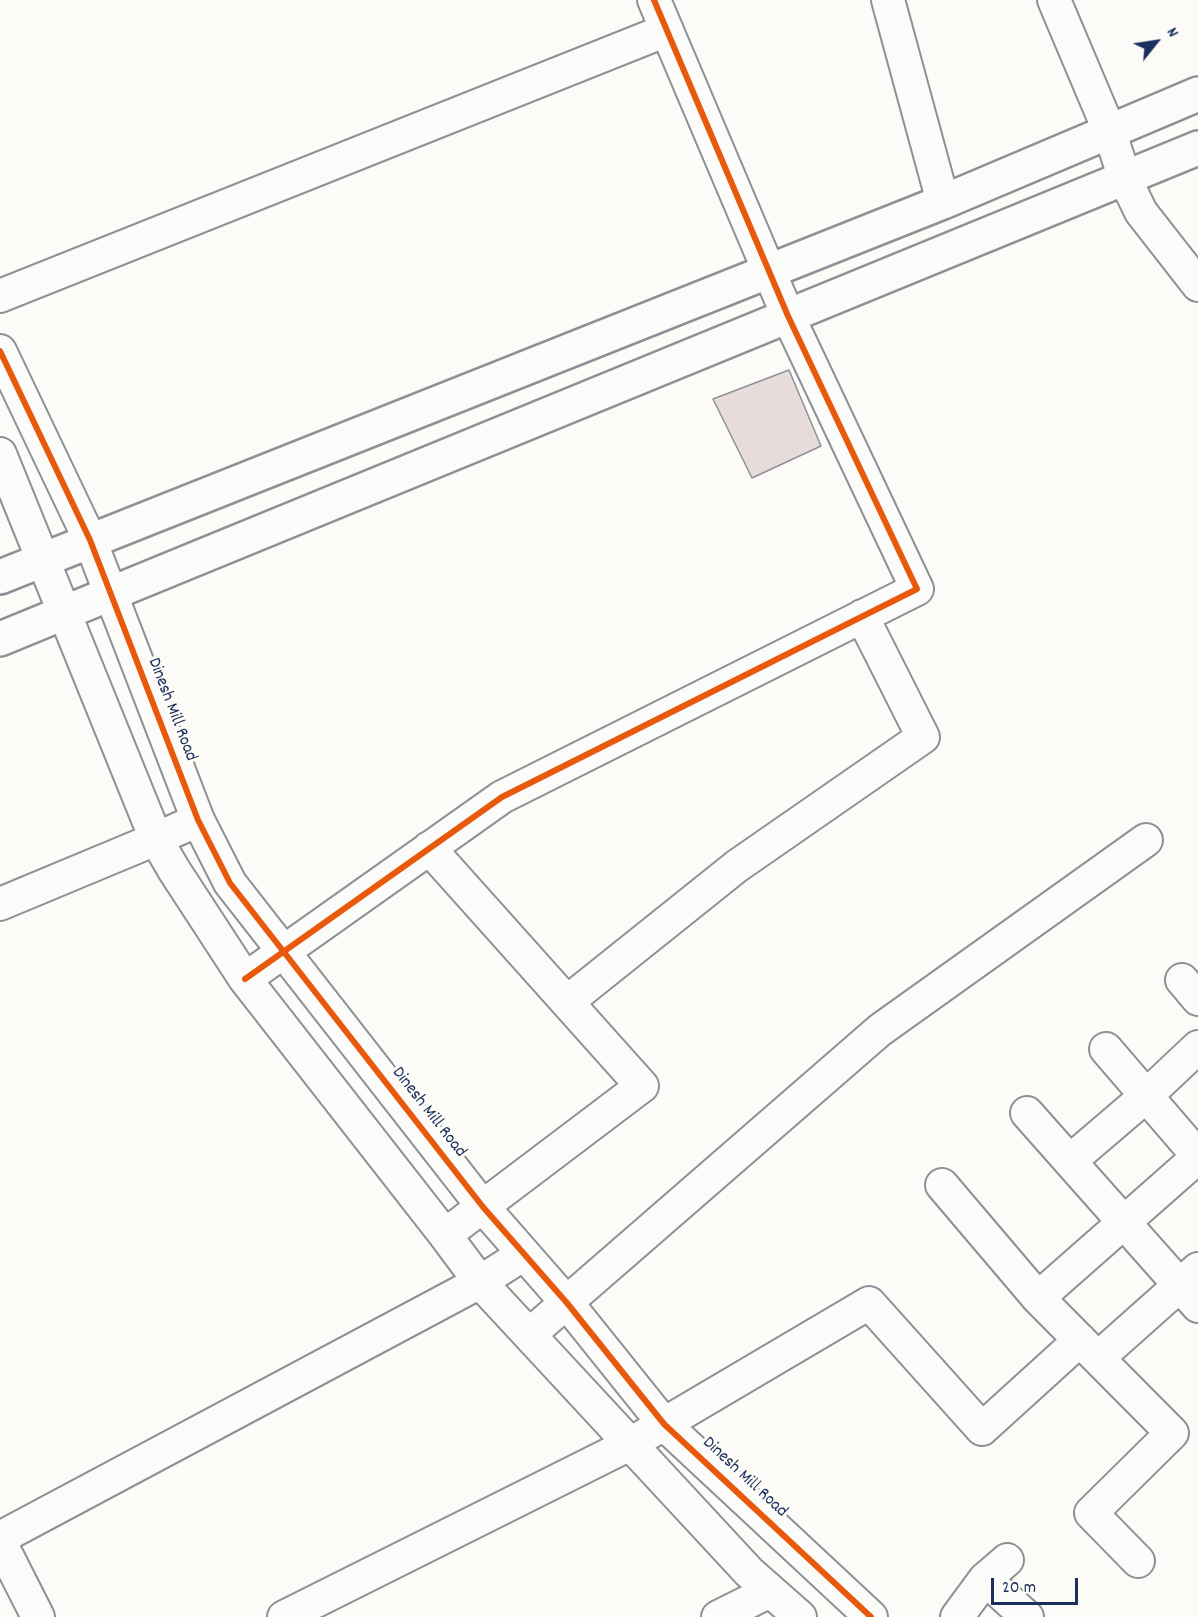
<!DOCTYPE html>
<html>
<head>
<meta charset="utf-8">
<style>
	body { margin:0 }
	#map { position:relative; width:1198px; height:1617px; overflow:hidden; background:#fcfbf8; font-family:Dekko,sans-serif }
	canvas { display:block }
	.north { position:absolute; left:1126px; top:12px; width:60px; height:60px; -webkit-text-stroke:4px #fdfcf7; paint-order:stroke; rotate:60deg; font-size:16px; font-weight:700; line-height:24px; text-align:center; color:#1b2f5e }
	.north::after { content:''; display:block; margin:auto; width:21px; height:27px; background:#1b2f5e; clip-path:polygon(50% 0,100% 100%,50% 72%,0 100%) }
	.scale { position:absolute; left:991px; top:1578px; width:87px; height:27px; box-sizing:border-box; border:3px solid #1b2f5e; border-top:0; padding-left:8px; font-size:18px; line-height:21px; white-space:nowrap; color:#1b2f5e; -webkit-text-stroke:4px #fdfcf7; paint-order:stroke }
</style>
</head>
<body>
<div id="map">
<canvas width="1198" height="1617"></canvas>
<div class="north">N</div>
<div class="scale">20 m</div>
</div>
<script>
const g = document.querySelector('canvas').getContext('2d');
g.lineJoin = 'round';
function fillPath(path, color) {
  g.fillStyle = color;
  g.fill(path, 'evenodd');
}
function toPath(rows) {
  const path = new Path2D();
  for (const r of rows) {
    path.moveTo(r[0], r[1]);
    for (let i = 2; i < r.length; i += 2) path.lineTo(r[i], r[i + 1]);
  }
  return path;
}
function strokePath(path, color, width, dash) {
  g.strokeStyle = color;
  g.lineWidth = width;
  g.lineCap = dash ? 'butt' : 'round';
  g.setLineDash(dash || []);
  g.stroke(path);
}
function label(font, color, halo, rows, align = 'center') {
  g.font = font + ' Dekko,sans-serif';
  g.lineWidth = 6;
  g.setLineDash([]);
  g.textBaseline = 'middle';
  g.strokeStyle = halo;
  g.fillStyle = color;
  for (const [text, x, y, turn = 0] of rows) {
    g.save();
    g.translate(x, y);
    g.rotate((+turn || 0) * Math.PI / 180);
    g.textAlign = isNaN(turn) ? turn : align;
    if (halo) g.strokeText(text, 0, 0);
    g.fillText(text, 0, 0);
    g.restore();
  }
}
const building = toPath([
	[789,370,821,446,752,478,713,399,789,370]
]);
fillPath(building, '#e8dcda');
strokePath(building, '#8c9097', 1.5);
const minor = toPath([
	[888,0,943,202],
	[1054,0,1109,130,1125,179,1141,212,1198,285],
	[0,296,667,30],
	[0,351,90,540,198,820,230,883,483,1207,567,1303,664,1424,871,1617],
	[0,454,156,839,174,870,245,979,445,1235,480,1282,749,1572,800,1617],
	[429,848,642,1086,445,1235],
	[0,904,156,839,198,820],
	[245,979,502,797,917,589,788,316,654,0],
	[1182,980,1198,999],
	[567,1002,737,866,923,737,862,616],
	[1106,1049,1198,1156],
	[1027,1113,1198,1306],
	[1070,1161,1146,1096,1198,1047],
	[942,1185,1038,1298,1172,1433,1091,1513,1138,1561],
	[1038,1298,1198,1157],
	[529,1335,880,1030,1146,840],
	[1098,1358,1198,1269],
	[0,1538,480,1282,524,1254],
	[0,1542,38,1617],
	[985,1579,1027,1617],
	[284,1617,630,1444,869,1303,982,1429,1080,1340],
	[718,1617,770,1591],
	[957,1617,985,1579,1007,1560]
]);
const major = toPath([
	[0,577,943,202,1198,94],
	[0,639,1198,148]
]);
strokePath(minor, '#8c9097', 36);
strokePath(major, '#8c9097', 38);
strokePath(minor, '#fbfbf9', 32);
strokePath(major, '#fbfbf9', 33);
strokePath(toPath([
	[0,351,90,540,198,820,230,883,483,1207,567,1303,664,1424,871,1617],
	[245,979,502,797,917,589,788,316,654,0]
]), '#e8590c', 6);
label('18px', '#1b2f5e', '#fdfcf7', [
	["Dinesh Mill Road",171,710,69],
	["Dinesh Mill Road",428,1113,52],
	["Dinesh Mill Road",744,1478,43]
]);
</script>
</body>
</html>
